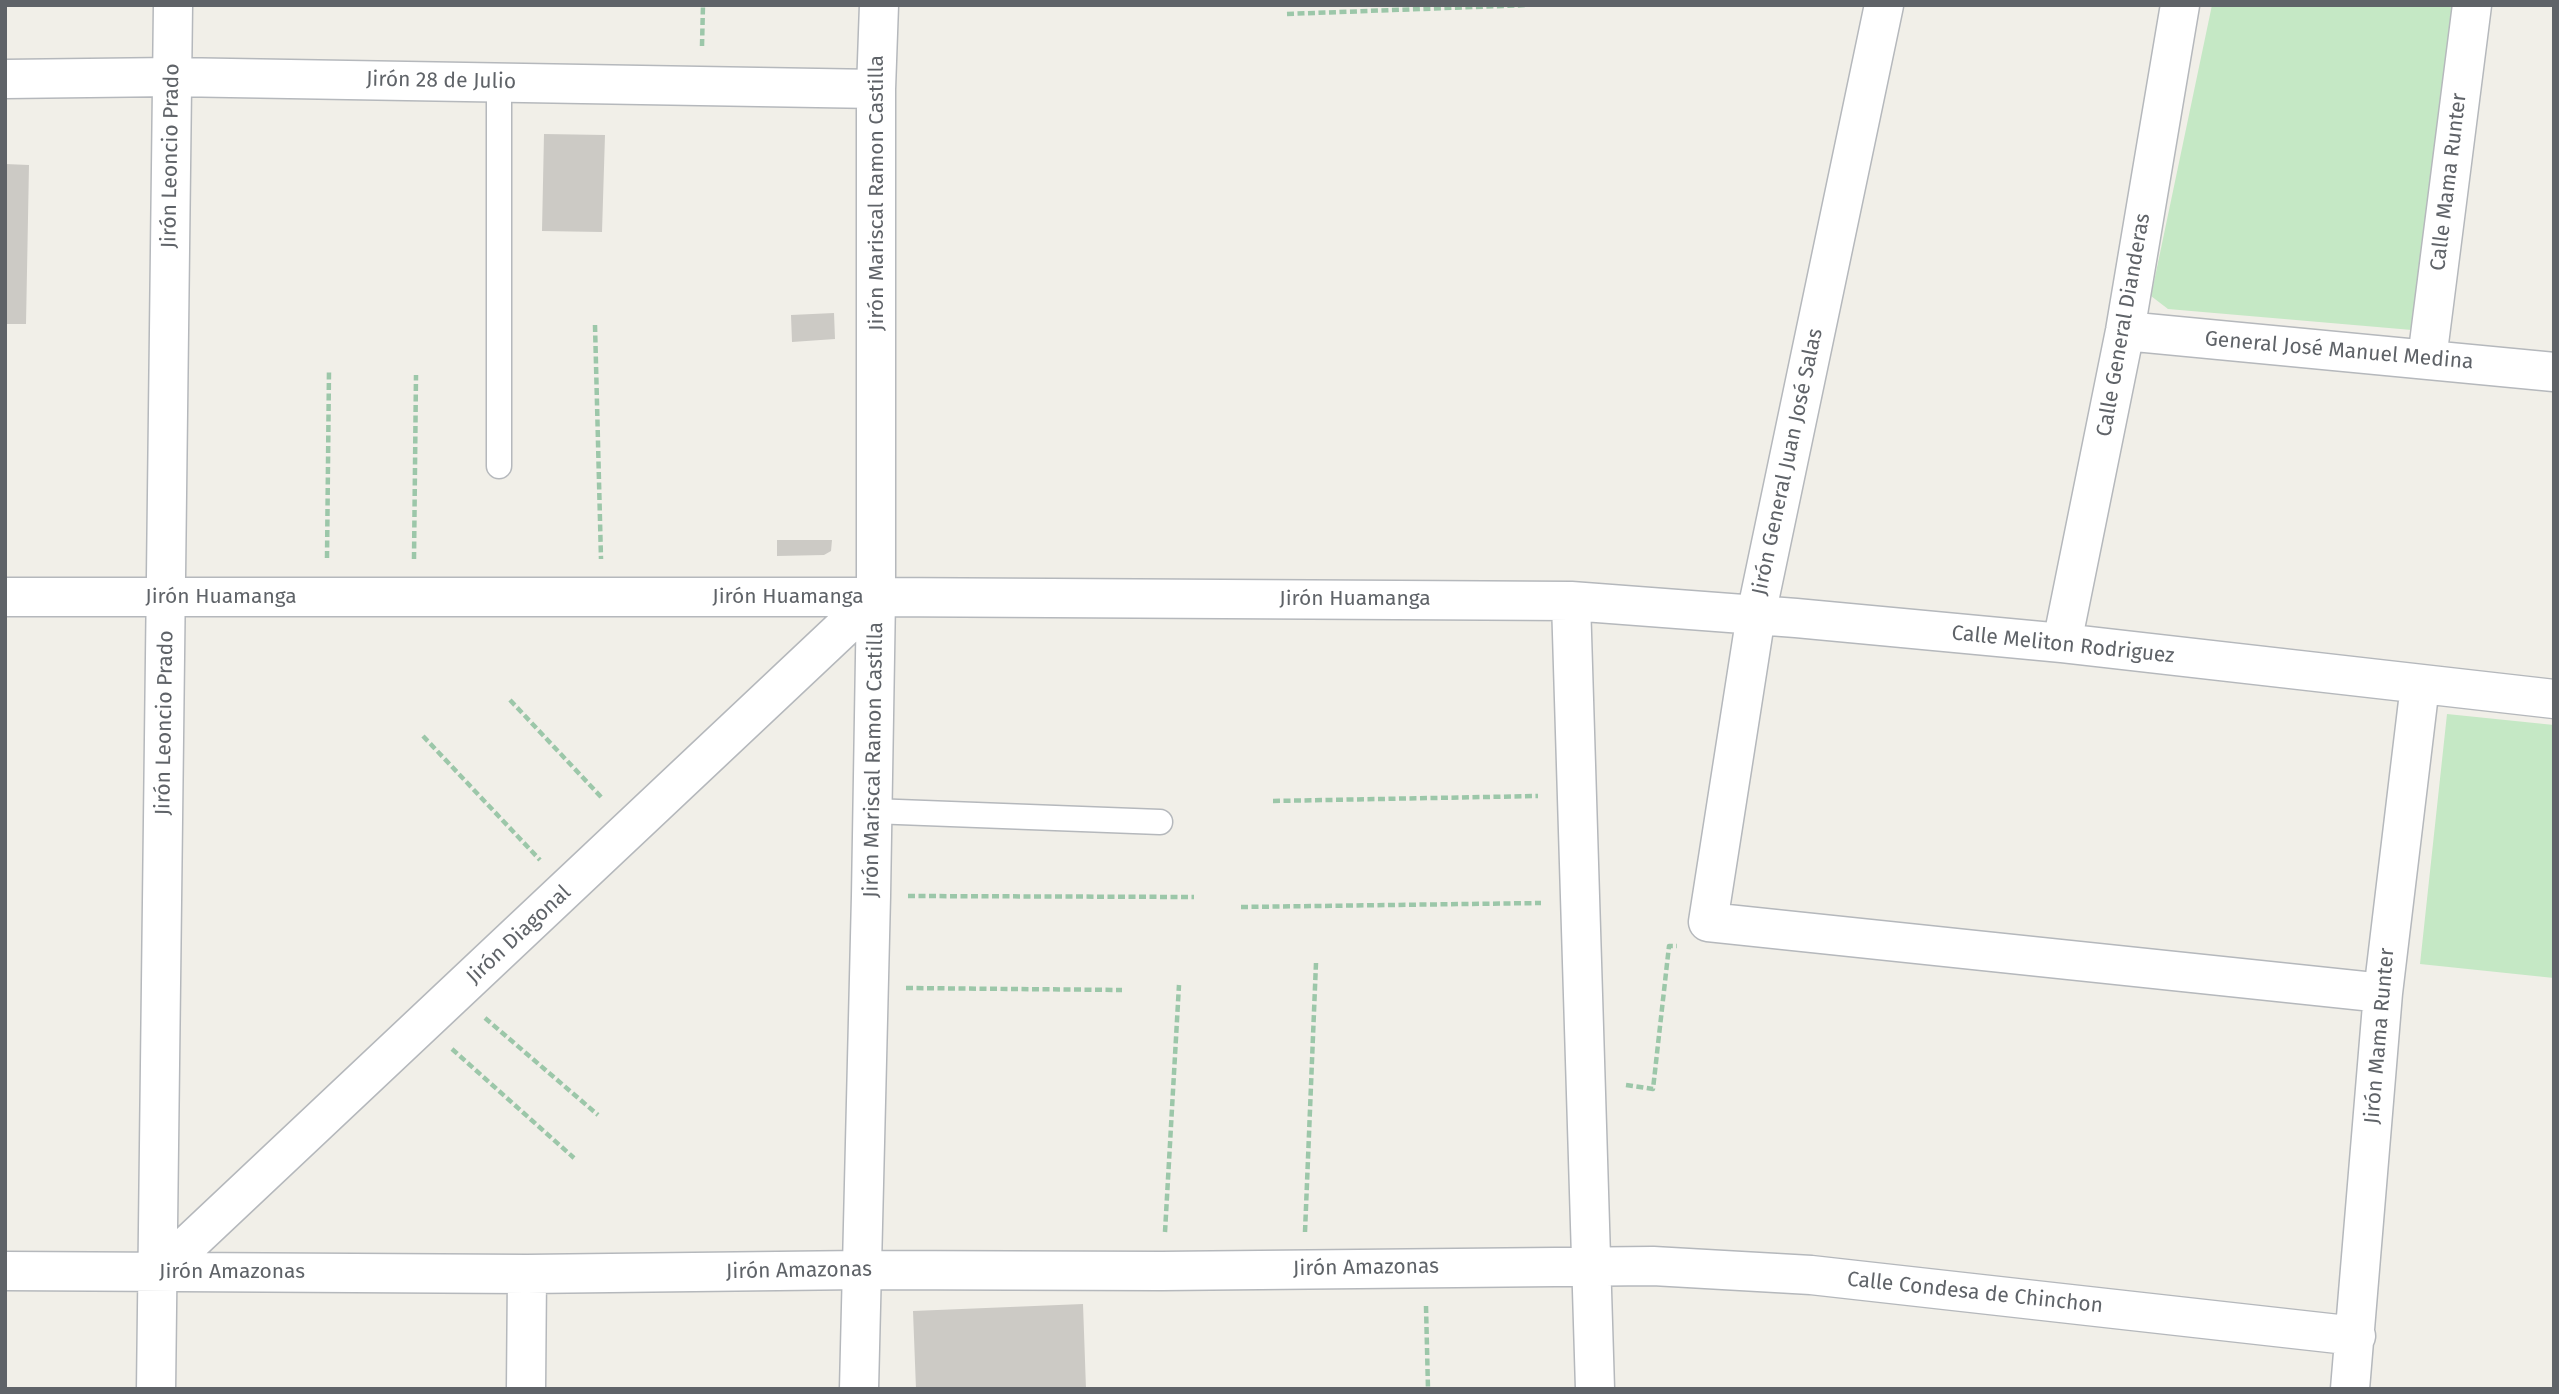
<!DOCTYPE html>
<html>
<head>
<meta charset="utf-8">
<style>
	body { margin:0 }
	#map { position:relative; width:2559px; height:1394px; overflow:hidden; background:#f1efe8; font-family:"Fira Sans",sans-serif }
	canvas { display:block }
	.frame { position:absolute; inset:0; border:7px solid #5f6368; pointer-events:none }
</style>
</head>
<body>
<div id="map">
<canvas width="2559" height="1394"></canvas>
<div class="frame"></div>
</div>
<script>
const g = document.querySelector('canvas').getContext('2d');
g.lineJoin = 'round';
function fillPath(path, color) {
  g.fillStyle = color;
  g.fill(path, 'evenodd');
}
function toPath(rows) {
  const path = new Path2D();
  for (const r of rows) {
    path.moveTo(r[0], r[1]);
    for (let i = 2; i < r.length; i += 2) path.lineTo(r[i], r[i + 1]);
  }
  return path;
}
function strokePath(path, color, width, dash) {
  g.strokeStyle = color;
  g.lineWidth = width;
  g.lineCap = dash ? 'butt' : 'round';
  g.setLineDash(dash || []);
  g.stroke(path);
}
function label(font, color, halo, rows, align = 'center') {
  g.font = font + ' "Fira Sans",sans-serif';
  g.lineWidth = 5;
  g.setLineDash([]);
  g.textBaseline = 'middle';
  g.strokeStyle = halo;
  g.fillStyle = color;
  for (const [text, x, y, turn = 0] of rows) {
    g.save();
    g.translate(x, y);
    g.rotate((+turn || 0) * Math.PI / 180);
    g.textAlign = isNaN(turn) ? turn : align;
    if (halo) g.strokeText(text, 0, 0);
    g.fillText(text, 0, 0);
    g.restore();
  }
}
fillPath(toPath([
	[2212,5,2452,5,2426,322,2412,330,2168,309,2151,296],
	[2447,714,2554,725,2554,978,2420,964]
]), '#c5e8c5');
fillPath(toPath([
	[544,134,605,135,602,232,542,231],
	[5,164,29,165,26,324,5,324],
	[834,313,835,339,792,342,791,315],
	[777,540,832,540,831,551,824,555,777,556],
	[1083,1304,1086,1389,916,1389,913,1311]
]), '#cccac5');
const service = toPath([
	[499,466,499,82],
	[872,811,1160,822]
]);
const minor = toPath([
	[1884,5,1756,615,1708,922,2383,993],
	[5,79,172,77,876,89],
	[2125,331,2554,372],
	[2427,359,2472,5],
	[5,597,876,597,1571,601,1796,618,2062,643,2554,699],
	[1571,601,1595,1389],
	[2062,643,2125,331,2180,5],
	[5,1271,527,1274,861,1270,1162,1271,1653,1266,1811,1275,2356,1336],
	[159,1272,876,597],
	[156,1389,173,5],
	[526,1389,527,1274],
	[859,1389,871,896,876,597,876,89,879,5],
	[2350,1389,2383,993,2420,685]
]);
strokePath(service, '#b5b8bc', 27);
strokePath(minor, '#b5b8bc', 41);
strokePath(toPath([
	[1287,14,1528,5],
	[702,46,703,5],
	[595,325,601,559],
	[327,558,329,370],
	[414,559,416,375],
	[510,700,603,799],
	[423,736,540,860],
	[1273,801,1538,796],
	[908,896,1194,897],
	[1241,907,1541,903],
	[906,988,1122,990],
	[485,1018,598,1115],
	[452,1049,574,1158],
	[1626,1085,1653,1089,1669,946,1677,946],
	[1165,1232,1179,985],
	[1305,1232,1316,963],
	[1426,1306,1428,1389]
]), '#9cc7a9', 4.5, [7, 3.5]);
strokePath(service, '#fff', 24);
strokePath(minor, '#fff', 38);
label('21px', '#5f6368', '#fff', [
	["Jirón 28 de Julio",441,81,1],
	["Jirón Leoncio Prado",171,156,-89],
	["Calle Mama Runter",2449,182,-83],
	["Jirón Mariscal Ramon Castilla",877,193,-90],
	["Calle General Dianderas",2124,325,-80],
	["General José Manuel Medina",2339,351,5],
	["Jirón General Juan José Salas",1788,462,-78],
	["Jirón Huamanga",221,597],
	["Jirón Huamanga",788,597],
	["Jirón Huamanga",1355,599],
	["Calle Meliton Rodriguez",2063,645,6],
	["Jirón Leoncio Prado",165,723,-89],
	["Jirón Mariscal Ramon Castilla",874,760,-89],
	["Jirón Diagonal",519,935,-43],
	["Jirón Mama Runter",2380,1036,-85],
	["Jirón Amazonas",1366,1268,-1],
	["Jirón Amazonas",799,1271,-1],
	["Jirón Amazonas",232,1272],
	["Calle Condesa de Chinchon",1975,1293,6]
]);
</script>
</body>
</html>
